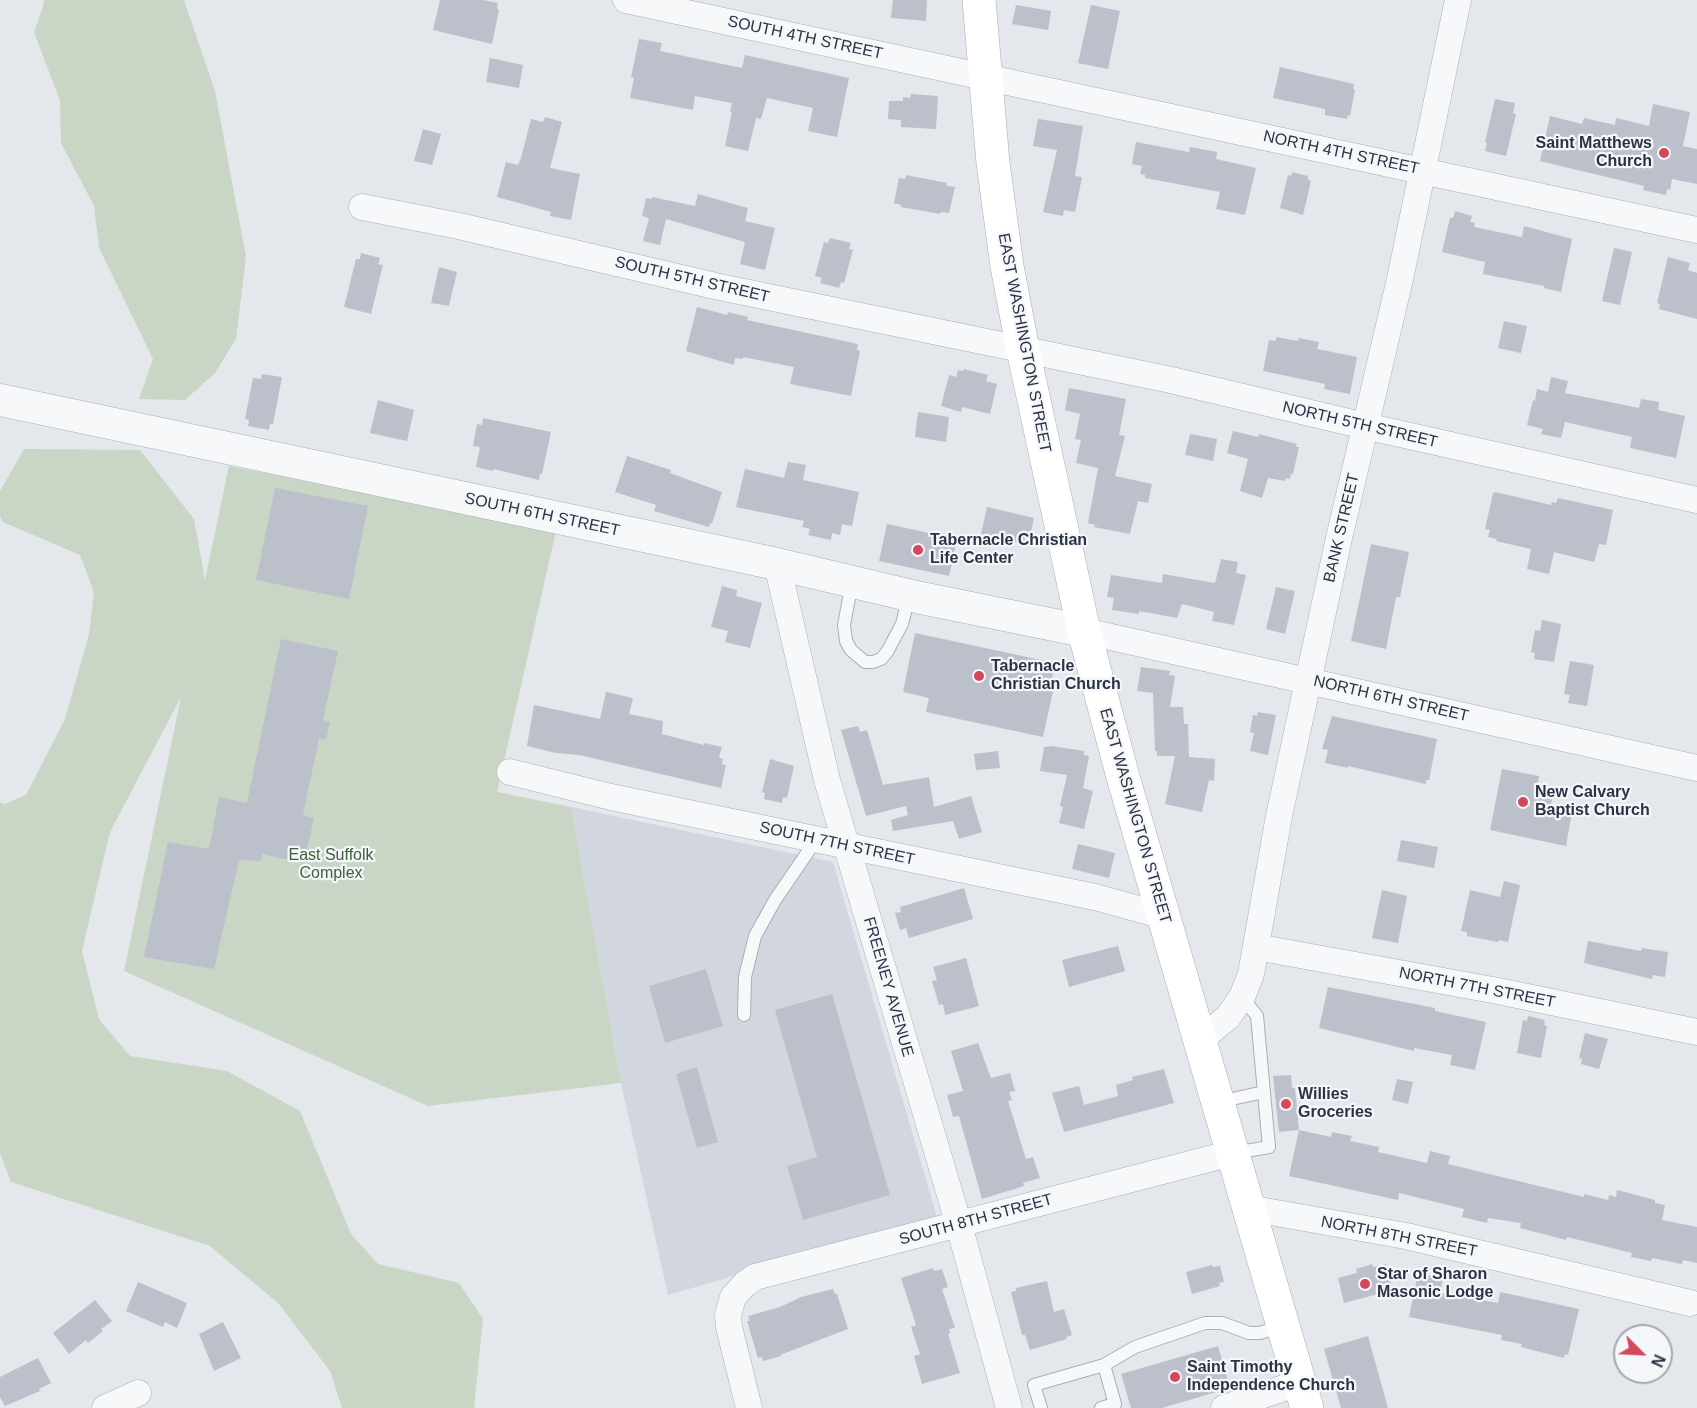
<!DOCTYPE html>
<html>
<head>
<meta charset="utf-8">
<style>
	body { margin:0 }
	#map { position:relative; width:1697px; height:1408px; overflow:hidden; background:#e4e7ec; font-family:Arial,sans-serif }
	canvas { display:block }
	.north { position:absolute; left:1613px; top:1324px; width:60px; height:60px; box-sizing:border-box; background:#f4f6f9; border:2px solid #a4a8b1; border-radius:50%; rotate:114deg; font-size:16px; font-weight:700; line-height:24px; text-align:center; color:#2b3445 }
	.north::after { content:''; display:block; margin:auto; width:21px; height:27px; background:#d1495b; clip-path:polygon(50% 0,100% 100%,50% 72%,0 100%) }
</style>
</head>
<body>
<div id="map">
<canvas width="1697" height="1408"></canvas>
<div class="north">N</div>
</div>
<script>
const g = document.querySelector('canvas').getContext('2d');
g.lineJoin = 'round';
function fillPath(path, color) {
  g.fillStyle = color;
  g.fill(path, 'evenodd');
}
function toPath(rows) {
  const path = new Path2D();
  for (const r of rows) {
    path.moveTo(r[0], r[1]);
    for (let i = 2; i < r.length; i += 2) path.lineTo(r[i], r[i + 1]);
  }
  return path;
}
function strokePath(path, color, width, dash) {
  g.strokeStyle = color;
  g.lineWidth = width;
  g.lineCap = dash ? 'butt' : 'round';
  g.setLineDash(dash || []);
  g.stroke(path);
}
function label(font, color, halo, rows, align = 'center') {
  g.font = font + ' Arial,sans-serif';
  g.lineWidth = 4.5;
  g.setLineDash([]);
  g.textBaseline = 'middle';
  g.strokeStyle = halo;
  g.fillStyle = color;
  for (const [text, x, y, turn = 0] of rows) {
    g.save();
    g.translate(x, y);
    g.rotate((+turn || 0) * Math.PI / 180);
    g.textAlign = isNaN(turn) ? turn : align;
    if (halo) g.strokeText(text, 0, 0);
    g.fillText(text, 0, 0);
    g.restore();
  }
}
fillPath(toPath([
	[571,807,833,862,937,1217,668,1295,621,1083]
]), '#d2d6de');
fillPath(toPath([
	[44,0,184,0,215,91,246,257,236,339,215,373,185,400,139,399,153,359,99,248,94,206,61,143,60,101,34,32,43,7],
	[24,449,140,450,194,519,205,580,229,466,556,531,497,792,571,807,621,1083,428,1106,124,971,181,697,110,832,82,951,99,1019,130,1056,227,1071,300,1111,351,1234,378,1264,459,1283,483,1319,474,1408,342,1408,330,1371,279,1304,210,1246,11,1182,0,1153,0,802,5,804,26,795,65,719,89,634,94,592,80,555,3,522,0,516,0,491]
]), '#c9d6c5');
fillPath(toPath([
	[440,0,483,0,498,3,497,9,499,10,492,44,433,30],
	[893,0,927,0,926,21,891,18],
	[1016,5,1051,11,1048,30,1012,24],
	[1091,5,1120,11,1108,69,1078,63],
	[639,39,662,43,660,51,742,68,745,55,849,78,837,137,808,131,813,108,767,98,761,119,756,118,748,151,725,146,732,112,730,112,732,103,695,96,693,110,630,98,634,78,631,77],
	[490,58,523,65,519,88,486,82],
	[1280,67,1354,84,1353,89,1355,90,1350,116,1348,115,1347,119,1325,115,1325,109,1273,98],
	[911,94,938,96,936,129,901,127,901,120,888,119,889,101,903,101,903,97,910,98],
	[1495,99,1515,103,1513,113,1516,114,1506,156,1485,151,1487,143,1485,142],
	[1653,104,1690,112,1683,146,1697,149,1697,184,1672,179,1670,190,1667,189,1666,195,1643,190,1644,186,1540,161,1550,116,1582,124,1584,118,1615,125,1616,118,1649,126],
	[545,117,562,122,550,168,580,174,571,220,550,216,551,212,497,197,506,162,518,165,521,158,531,119,543,122],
	[1038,119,1083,126,1075,176,1082,177,1075,212,1064,210,1063,216,1043,212,1057,150,1033,146],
	[423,129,441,134,432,165,414,161],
	[1136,142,1189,152,1190,147,1217,152,1216,159,1256,168,1245,215,1216,209,1220,192,1145,178,1145,175,1140,174,1142,166,1132,164],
	[1292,172,1308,176,1308,180,1311,181,1303,215,1280,208,1288,175,1291,176],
	[906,175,947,183,947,186,955,187,949,213,941,212,940,214,901,207,901,205,894,203,899,178,905,179],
	[698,194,748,208,745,221,775,228,765,270,740,264,745,242,666,219,660,245,643,241,649,218,642,216,646,198,652,199,652,197,695,206],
	[1455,211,1472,216,1470,222,1475,223,1474,227,1522,237,1524,226,1572,239,1561,292,1544,288,1544,286,1483,274,1485,262,1442,252,1450,218,1453,218],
	[830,238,851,243,849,249,853,250,844,283,841,282,839,288,820,283,822,278,815,276,824,242,828,243],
	[1614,248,1632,252,1620,305,1602,301],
	[361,253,380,258,378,264,383,265,371,314,344,307,356,259,360,259],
	[1668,257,1690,263,1688,270,1697,273,1697,319,1659,309,1660,304,1657,303],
	[439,267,457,272,449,306,431,303],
	[697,307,727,315,728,312,748,317,747,320,858,344,857,350,860,351,851,396,790,384,794,367,743,357,743,359,735,358,734,365,686,351],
	[1504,321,1527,326,1521,353,1498,348],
	[1276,337,1298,341,1299,338,1319,342,1317,349,1357,357,1350,394,1324,389,1325,384,1263,371,1269,340,1276,341],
	[964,369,988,375,986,381,997,384,990,414,962,407,961,412,941,406,949,375,956,377,958,370,963,371],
	[262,374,282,377,273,424,270,424,269,430,248,426,249,420,245,419,253,378,261,379],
	[1551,377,1568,381,1565,393,1639,408,1641,399,1659,402,1658,410,1685,416,1676,458,1630,448,1632,437,1565,422,1561,438,1541,434,1543,429,1527,425,1533,400,1535,401,1537,389,1548,392],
	[1069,388,1126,399,1119,435,1125,436,1115,476,1152,484,1148,503,1138,501,1130,534,1094,527,1095,525,1088,523,1098,468,1076,463,1081,440,1075,439,1080,414,1065,410],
	[378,400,414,410,407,441,370,433],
	[918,412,949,417,946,442,915,437],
	[483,418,551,432,542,474,540,474,539,480,494,469,493,471,476,467,480,447,473,446,477,424,482,425],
	[1233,431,1258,437,1259,434,1297,444,1296,447,1299,447,1293,474,1291,474,1290,479,1286,478,1285,481,1268,478,1262,498,1240,491,1248,459,1227,453],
	[1190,434,1217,439,1213,461,1185,455],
	[627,456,671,470,670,473,722,492,712,524,710,523,709,527,654,511,656,505,615,492],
	[788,462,806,465,803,480,859,492,852,526,842,524,840,535,832,533,831,540,808,535,810,529,802,527,804,521,736,507,745,469,784,478],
	[275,488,368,506,349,599,256,580],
	[1495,492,1551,505,1552,502,1556,503,1558,498,1613,510,1606,545,1599,544,1594,562,1554,552,1549,574,1527,569,1531,549,1496,541,1497,539,1488,537,1490,530,1485,529,1493,493],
	[987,507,1034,518,1028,545,981,534],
	[887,524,957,539,949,576,879,561],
	[1371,544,1409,552,1400,597,1396,597,1386,649,1351,641],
	[1221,559,1238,562,1236,573,1246,575,1234,625,1212,621,1214,612,1182,604,1177,618,1139,611,1139,614,1112,610,1114,598,1107,597,1111,575,1162,583,1163,574,1215,583],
	[722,586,737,590,736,596,762,603,750,648,725,642,728,631,711,627],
	[1276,587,1295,591,1285,634,1266,629],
	[1542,620,1561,624,1554,662,1534,659,1535,653,1531,652,1535,630,1540,631],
	[915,633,1055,663,1050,690,1053,691,1043,737,926,712,929,698,903,692],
	[281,639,338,651,323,720,330,722,326,740,319,738,303,815,314,818,304,863,262,854,261,861,239,860,214,969,144,957,168,842,209,849,219,797,247,803],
	[1570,661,1594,665,1587,706,1568,703,1570,695,1564,694],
	[1141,667,1170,671,1169,675,1175,676,1170,707,1183,707,1184,724,1188,724,1189,757,1215,759,1214,781,1209,780,1202,812,1165,804,1175,756,1157,756,1157,751,1155,751,1153,693,1137,691],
	[606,692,633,698,629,714,663,721,662,734,704,745,704,743,722,747,719,758,723,759,722,764,726,765,721,788,579,755,556,753,527,746,534,705,600,719],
	[1258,712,1276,715,1268,755,1250,751,1254,733,1250,732,1253,715,1257,716],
	[1332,716,1437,739,1429,780,1426,780,1426,784,1348,766,1348,768,1325,763,1328,750,1322,749],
	[858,726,860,732,867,730,883,785,929,777,934,807,971,796,982,832,959,839,953,821,893,831,891,820,908,815,906,806,866,816,841,730],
	[1052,746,1084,751,1084,755,1089,756,1083,788,1093,791,1084,829,1059,823,1063,807,1060,806,1067,775,1040,771,1044,747],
	[998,751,1000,768,976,770,974,754],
	[770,759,794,766,787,798,783,797,782,803,764,799,765,793,762,792],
	[1502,769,1539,776,1537,788,1554,792,1549,813,1571,817,1566,846,1490,830],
	[1401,840,1438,847,1434,868,1397,861],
	[1078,844,1115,853,1109,878,1072,869],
	[1504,881,1520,885,1508,942,1499,940,1498,942,1467,936,1467,932,1461,931,1470,890,1500,897],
	[964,888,973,919,909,938,906,928,900,930,895,913,901,912,900,907],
	[1382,890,1407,896,1398,943,1372,938],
	[1588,941,1641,951,1642,948,1668,952,1665,977,1653,975,1652,979,1584,963],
	[1118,946,1125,971,1069,987,1062,960],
	[966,958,979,1006,945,1015,943,1004,939,1005,932,981,937,980,933,967],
	[706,969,723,1026,665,1043,649,986],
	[1328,987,1435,1008,1435,1011,1486,1022,1475,1070,1450,1065,1452,1055,1414,1048,1414,1051,1319,1028],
	[832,994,890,1195,803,1220,787,1166,817,1157,775,1010],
	[1528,1016,1545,1020,1544,1025,1547,1026,1541,1058,1517,1053,1523,1020,1527,1021],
	[1585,1033,1608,1039,1599,1069,1581,1064,1582,1059,1579,1058],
	[978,1043,991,1078,1010,1073,1015,1091,1009,1092,1012,1100,1008,1101,1026,1159,1033,1157,1040,1178,1023,1183,1024,1186,982,1199,959,1116,953,1117,947,1095,963,1091,951,1051],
	[697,1067,718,1142,697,1148,676,1074],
	[1164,1069,1174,1103,1064,1132,1052,1093,1079,1086,1084,1105,1118,1096,1116,1085,1133,1080,1132,1077],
	[1291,1075,1292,1088,1295,1088,1299,1130,1279,1132,1273,1076],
	[1397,1079,1413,1082,1408,1104,1392,1100],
	[1299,1130,1331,1137,1332,1132,1352,1136,1350,1141,1379,1147,1378,1152,1427,1163,1430,1151,1450,1156,1448,1164,1584,1197,1584,1194,1608,1200,1609,1195,1616,1197,1617,1190,1655,1200,1655,1203,1665,1205,1662,1220,1697,1227,1697,1263,1683,1260,1682,1264,1652,1258,1651,1261,1631,1257,1632,1253,1567,1237,1566,1240,1520,1228,1521,1223,1488,1218,1487,1223,1462,1217,1464,1209,1399,1193,1398,1200,1289,1176],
	[1372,1264,1373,1267,1386,1264,1393,1290,1344,1303,1338,1278,1357,1273,1356,1269],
	[1212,1265,1213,1267,1220,1266,1224,1282,1219,1283,1220,1286,1192,1294,1186,1272],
	[933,1268,934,1271,942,1269,948,1287,942,1289,955,1328,949,1329,950,1333,948,1334,960,1373,922,1384,914,1356,920,1354,911,1327,916,1325,901,1278],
	[1418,1273,1443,1278,1440,1293,1498,1303,1500,1292,1579,1309,1568,1355,1565,1354,1564,1358,1548,1354,1521,1347,1522,1344,1501,1340,1502,1335,1409,1317],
	[1047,1281,1054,1312,1064,1309,1072,1335,1066,1337,1067,1339,1030,1350,1025,1335,1022,1335,1011,1292,1016,1291,1016,1288],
	[138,1282,187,1303,177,1328,165,1322,163,1327,126,1311],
	[833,1289,835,1294,837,1294,848,1329,780,1355,781,1356,763,1361,762,1357,758,1358,747,1321,750,1321,748,1316,780,1307,801,1297],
	[95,1300,112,1321,101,1329,103,1331,88,1343,86,1340,69,1354,53,1333],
	[223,1322,241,1358,214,1371,199,1334],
	[1368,1336,1388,1408,1341,1408,1324,1349],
	[1218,1346,1230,1388,1162,1408,1131,1408,1121,1374],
	[38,1358,51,1383,39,1389,40,1391,5,1406,0,1397,0,1377]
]), '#bbc0ca');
const service = toPath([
	[852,582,844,625,846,641,851,650,865,662,873,662,881,659,887,652,902,624,909,596],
	[744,1015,745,977,755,936,775,900,816,840],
	[1218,1102,1264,1092],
	[1234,1153,1269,1147,1257,1016,1242,997],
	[1041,1408,1034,1385,1104,1365,1135,1347,1205,1323,1222,1323,1249,1333,1260,1333,1281,1326],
	[1101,1408,1115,1404,1104,1365]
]);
const minor = toPath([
	[626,0,1697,230],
	[362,207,459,226,715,286,1171,380,1365,426,1697,500],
	[777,564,827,780,959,1225,1009,1408],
	[1084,631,1697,768],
	[510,772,611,797,1095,897,1164,916],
	[1256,947,1498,991,1697,1032],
	[1200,1040,1228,1017,1242,997,1251,974,1279,816,1339,538,1400,279,1458,0],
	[1248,1208,1406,1236,1690,1303],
	[105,1408,138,1393],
	[749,1408,729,1327,728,1315,733,1297,745,1284,755,1277,1232,1153],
	[1224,1408,1299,1383]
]);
const tertiary = toPath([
	[0,400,777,564,921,598,1084,631]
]);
const secondary = toPath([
	[979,0,993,163,1007,266,1023,350,1084,631,1123,777,1307,1408]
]);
strokePath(service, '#a9aeb7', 14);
strokePath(minor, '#a9aeb7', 27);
strokePath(tertiary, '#a9aeb7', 33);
strokePath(secondary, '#a9aeb7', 34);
strokePath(service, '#f7f8fa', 12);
strokePath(minor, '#f7f8fa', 26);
strokePath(tertiary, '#f7f8fa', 32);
strokePath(secondary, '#fff', 33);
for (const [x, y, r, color] of [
	[1664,153,6,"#d1495b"],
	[918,550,6,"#d1495b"],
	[979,676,6,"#d1495b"],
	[1523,802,6,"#d1495b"],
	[1286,1104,6,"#d1495b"],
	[1365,1284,6,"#d1495b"],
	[1175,1377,6,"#d1495b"]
]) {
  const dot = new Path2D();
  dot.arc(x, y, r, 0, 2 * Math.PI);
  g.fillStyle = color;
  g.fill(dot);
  strokePath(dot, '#f4f6f9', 2);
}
label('16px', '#2b3445', '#f4f6f9', [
	["SOUTH 4TH STREET",805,38,12],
	["NORTH 4TH STREET",1341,153,12],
	["SOUTH 5TH STREET",692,280,13],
	["EAST WASHINGTON STREET",1024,343,79],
	["NORTH 5TH STREET",1360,425,13],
	["SOUTH 6TH STREET",542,515,12],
	["BANK STREET",1342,528,-77],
	["NORTH 6TH STREET",1391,699,13],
	["EAST WASHINGTON STREET",1135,816,74],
	["SOUTH 7TH STREET",837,844,12],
	["FREENEY AVENUE",888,987,74],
	["NORTH 7TH STREET",1477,988,11],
	["SOUTH 8TH STREET",976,1220,-15],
	["NORTH 8TH STREET",1399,1237,11]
]);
label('bold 16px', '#2b3445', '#f4f6f9', [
	["Saint Matthews",1652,144,"right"],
	["Church",1652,162,"right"],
	["Tabernacle Christian",930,541],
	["Life Center",930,559],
	["Tabernacle",991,667],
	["Christian Church",991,685],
	["New Calvary",1535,793],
	["Baptist Church",1535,811],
	["Willies",1298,1095],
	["Groceries",1298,1113],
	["Star of Sharon",1377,1275],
	["Masonic Lodge",1377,1293],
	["Saint Timothy",1187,1368],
	["Independence Church",1187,1386]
], 'left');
label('16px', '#3f6138', '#f4f6f9', [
	["East Suffolk",331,856],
	["Complex",331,874]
]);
</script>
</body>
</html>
